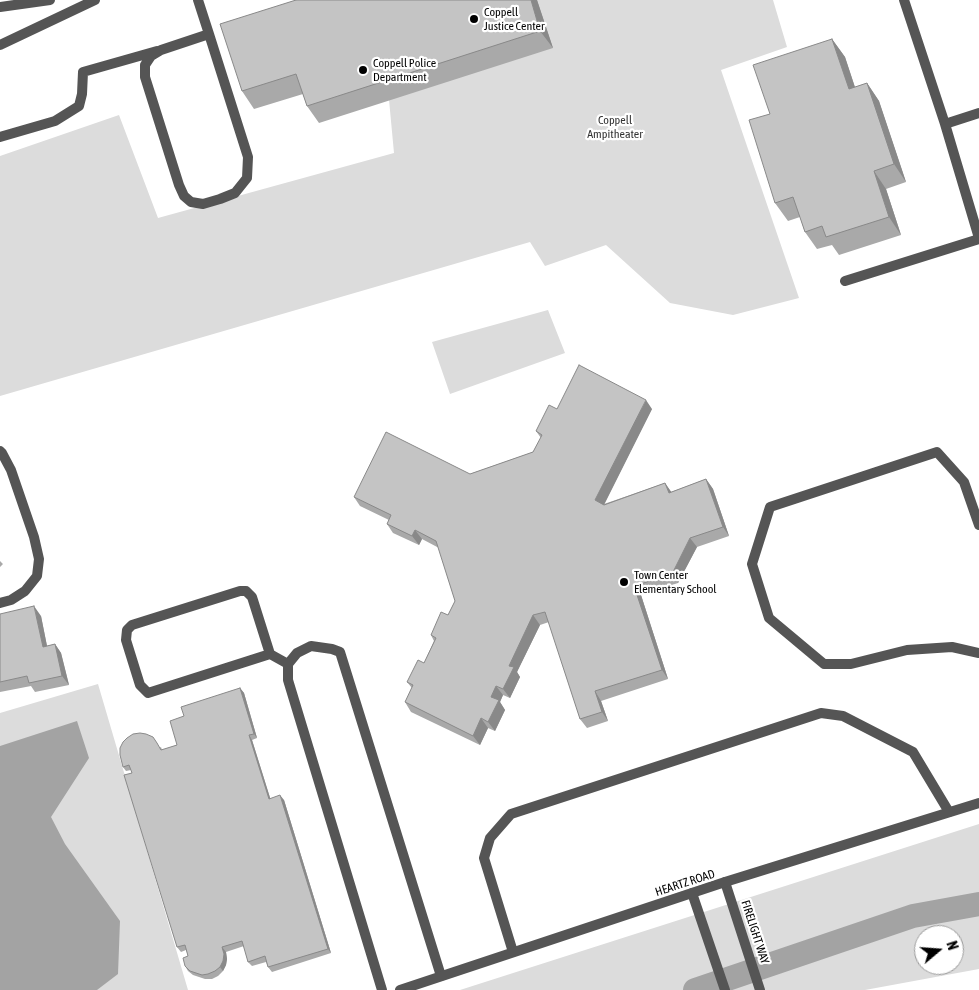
<!DOCTYPE html>
<html>
<head>
<meta charset="utf-8">
<style>
	body { margin:0 }
	#map { position:relative; width:979px; height:990px; overflow:hidden; background:#fff; font-family:"Asap Condensed",sans-serif }
	canvas { display:block }
	.north { position:absolute; left:914px; top:925px; width:50px; height:50px; box-sizing:border-box; background:#fff; border:1px solid #999; border-radius:50%; rotate:72deg; font-size:14px; font-weight:700; line-height:20px; text-align:center; color:#000 }
	.north::after { content:''; display:block; margin:auto; width:18px; height:22px; background:#000; clip-path:polygon(50% 0,100% 100%,50% 72%,0 100%) }
</style>
</head>
<body>
<div id="map">
<canvas width="979" height="990"></canvas>
<div class="north">N</div>
</div>
<script>
const g = document.querySelector('canvas').getContext('2d');
g.lineJoin = 'round';
function fillPath(path, color) {
  g.fillStyle = color;
  g.fill(path, 'evenodd');
}
function toPath(rows) {
  const path = new Path2D();
  for (const r of rows) {
    path.moveTo(r[0], r[1]);
    for (let i = 2; i < r.length; i += 2) path.lineTo(r[i], r[i + 1]);
  }
  return path;
}
function strokePath(path, color, width, dash) {
  g.strokeStyle = color;
  g.lineWidth = width;
  g.lineCap = dash ? 'butt' : 'round';
  g.setLineDash(dash || []);
  g.stroke(path);
}
function label(font, color, halo, rows, align = 'center') {
  g.font = font + ' "Asap Condensed",sans-serif';
  g.lineWidth = 4.5;
  g.setLineDash([]);
  g.textBaseline = 'middle';
  g.strokeStyle = halo;
  g.fillStyle = color;
  for (const [text, x, y, turn = 0] of rows) {
    g.save();
    g.translate(x, y);
    g.rotate((+turn || 0) * Math.PI / 180);
    g.textAlign = isNaN(turn) ? turn : align;
    if (halo) g.strokeText(text, 0, 0);
    g.fillText(text, 0, 0);
    g.restore();
  }
}
fillPath(toPath([
	[536,0,773,0,787,47,721,70,799,298,733,315,670,303,606,245,545,266,530,242,0,396,0,156,119,115,158,218,394,153,388,89],
	[548,310,565,353,450,394,432,342],
	[98,684,188,990,0,990,0,713],
	[979,824,979,969,865,990,460,990],
	[924,935,954,935,954,965,924,965]
]), '#dcdcdc');
fillPath(toPath([
	[77,721,89,758,51,817,65,844,120,921,118,974,97,990,0,990,0,746]
]), '#a3a3a3');
strokePath(toPath([
	[695,990,913,916,979,904]
]), '#a3a3a3', 24);
strokePath(toPath([
	[198,0,209,34,248,157,247,178,235,193,220,199,203,204,191,202,184,196,179,185,145,77,145,65,151,56,161,50,209,34],
	[904,0,945,124,979,113],
	[945,124,979,238],
	[0,137,55,121,79,106,82,94,83,72,157,51],
	[845,281,979,239],
	[0,451,2,453,11,470,34,537,39,559,37,576,25,591,11,600,0,603],
	[979,525,964,482,937,452,770,507,752,564,769,618,824,664,851,664,907,650,952,647,979,653],
	[270,654,148,693,140,685,126,640,127,630,132,625,240,591,246,591,252,597,270,654,288,664],
	[513,952,484,858,490,838,511,814,821,713,843,716,913,752,949,812],
	[382,990,288,680,288,664,297,653,311,646,332,649,340,652,441,976]
]), '#555', 10);
strokePath(toPath([
	[0,7,50,0],
	[0,45,95,0],
	[725,882,760,990],
	[692,893,725,990]
]), '#555', 10);
strokePath(toPath([
	[400,990,725,882,979,803]
]), '#555', 10);
fillPath(toPath([
	[296,0,537,0,553,48,319,123,307,106,303,94,254,109,242,91],
	[832,39,845,57,855,87,867,83,879,101,906,182,886,189,901,235,839,255,832,245,817,249,805,232,800,217,788,221,775,203,770,114],
	[557,409,652,409,604,504,665,483,671,492,706,479,713,489,729,536,697,547,678,583,641,595,668,679,601,701,608,721,587,728,580,719,549,622,540,625,517,672,520,677,510,698,503,695,500,702,505,710,495,731,488,728,480,745,411,712,405,702,412,688,407,682,424,663,434,641,431,635,448,615,455,601,439,548,422,539,419,545,393,533,387,524,389,520,360,506,354,497,470,474,533,452,541,438,536,431],
	[0,561,3,564,0,567],
	[0,614,41,616,47,646,55,644,61,653,69,685,35,692,31,686,0,692],
	[240,688,244,693,257,738,252,740,270,798,284,800,331,953,272,972,268,967,266,962,252,966,248,962,244,946,226,952,227,959,226,965,223,971,218,976,212,979,205,979,193,975,188,971,185,966,188,956,186,950,181,952,177,947,132,773,131,770,126,771,123,767,161,747,162,750,177,745,184,716]
]), '#a9a9a9');
fillPath(toPath([
	[531,0,537,0,553,48,540,31],
	[832,39,845,57,861,106,849,89],
	[867,83,879,101,906,182,894,164],
	[874,171,886,189,901,235,889,217],
	[646,400,652,409,602,509,595,500],
	[706,479,713,489,729,536,723,527],
	[665,483,672,493,669,493],
	[415,530,422,539,419,545,412,536],
	[690,538,697,547,678,583,672,574],
	[634,586,641,595,668,679,662,670],
	[34,606,41,616,49,656,43,647],
	[533,615,540,625,517,672,520,677,510,698,503,689,509,666],
	[55,644,61,653,69,685,62,676],
	[496,686,503,695,500,702,505,710,495,731,488,722,491,697],
	[240,688,244,693,257,738,254,734],
	[595,691,601,701,608,721,602,712],
	[481,718,488,728,480,745,473,736],
	[249,735,252,740,272,804,269,799],
	[280,795,284,800,331,953,328,949],
	[222,947,226,952,227,959,226,965,223,971,220,967]
]), '#898989');
const building = toPath([
	[296,0,531,0,540,31,307,106,296,74,242,91,220,24,296,0],
	[832,39,849,89,867,83,894,164,874,171,889,217,826,237,822,226,805,232,793,197,775,203,749,120,770,114,753,65,832,39],
	[579,365,646,400,595,500,604,505,665,483,669,493,706,479,723,527,690,538,672,574,634,586,662,670,595,691,602,712,580,719,545,612,533,615,509,666,514,667,503,689,496,686,491,697,499,700,488,722,481,718,473,736,405,702,413,685,407,682,418,660,424,663,436,638,431,635,441,612,448,615,455,601,436,541,415,530,412,536,387,524,391,515,354,497,386,432,470,474,533,452,542,435,536,431,549,405,557,409,579,365],
	[34,606,43,647,55,644,62,676,29,683,27,676,0,682,0,614,34,606],
	[240,688,254,734,249,735,269,799,280,795,328,949,268,967,265,956,248,962,242,941,222,947,224,954,223,961,220,967,215,971,208,974,202,975,190,971,185,966,183,958,188,956,185,945,177,947,124,775,132,773,129,765,123,767,120,755,120,748,123,742,127,738,133,734,140,733,146,734,153,737,157,743,161,750,177,745,170,721,184,716,181,707,240,688]
]);
fillPath(building, '#c4c4c4');
strokePath(building, '#898989', 1);
for (const [x, y, r, color] of [
	[474,19,5,"#000"],
	[363,70,5,"#000"],
	[624,582,5,"#000"]
]) {
  const dot = new Path2D();
  dot.arc(x, y, r, 0, 2 * Math.PI);
  g.fillStyle = color;
  g.fill(dot);
  strokePath(dot, '#fff', 2);
}
label('12px', '#000', '#fff', [
	["Coppell",484,12],
	["Justice Center",484,26],
	["Coppell Police",373,63],
	["Department",373,77],
	["Town Center",634,575],
	["Elementary School",634,589]
], 'left');
label('12px', '#333', '#fff', [
	["Coppell",615,120],
	["Ampitheater",615,134]
]);
label('12px', '#000', '#fff', [
	["HEARTZ ROAD",685,883,-18],
	["FIRELIGHT WAY",755,932,72]
]);
</script>
</body>
</html>
